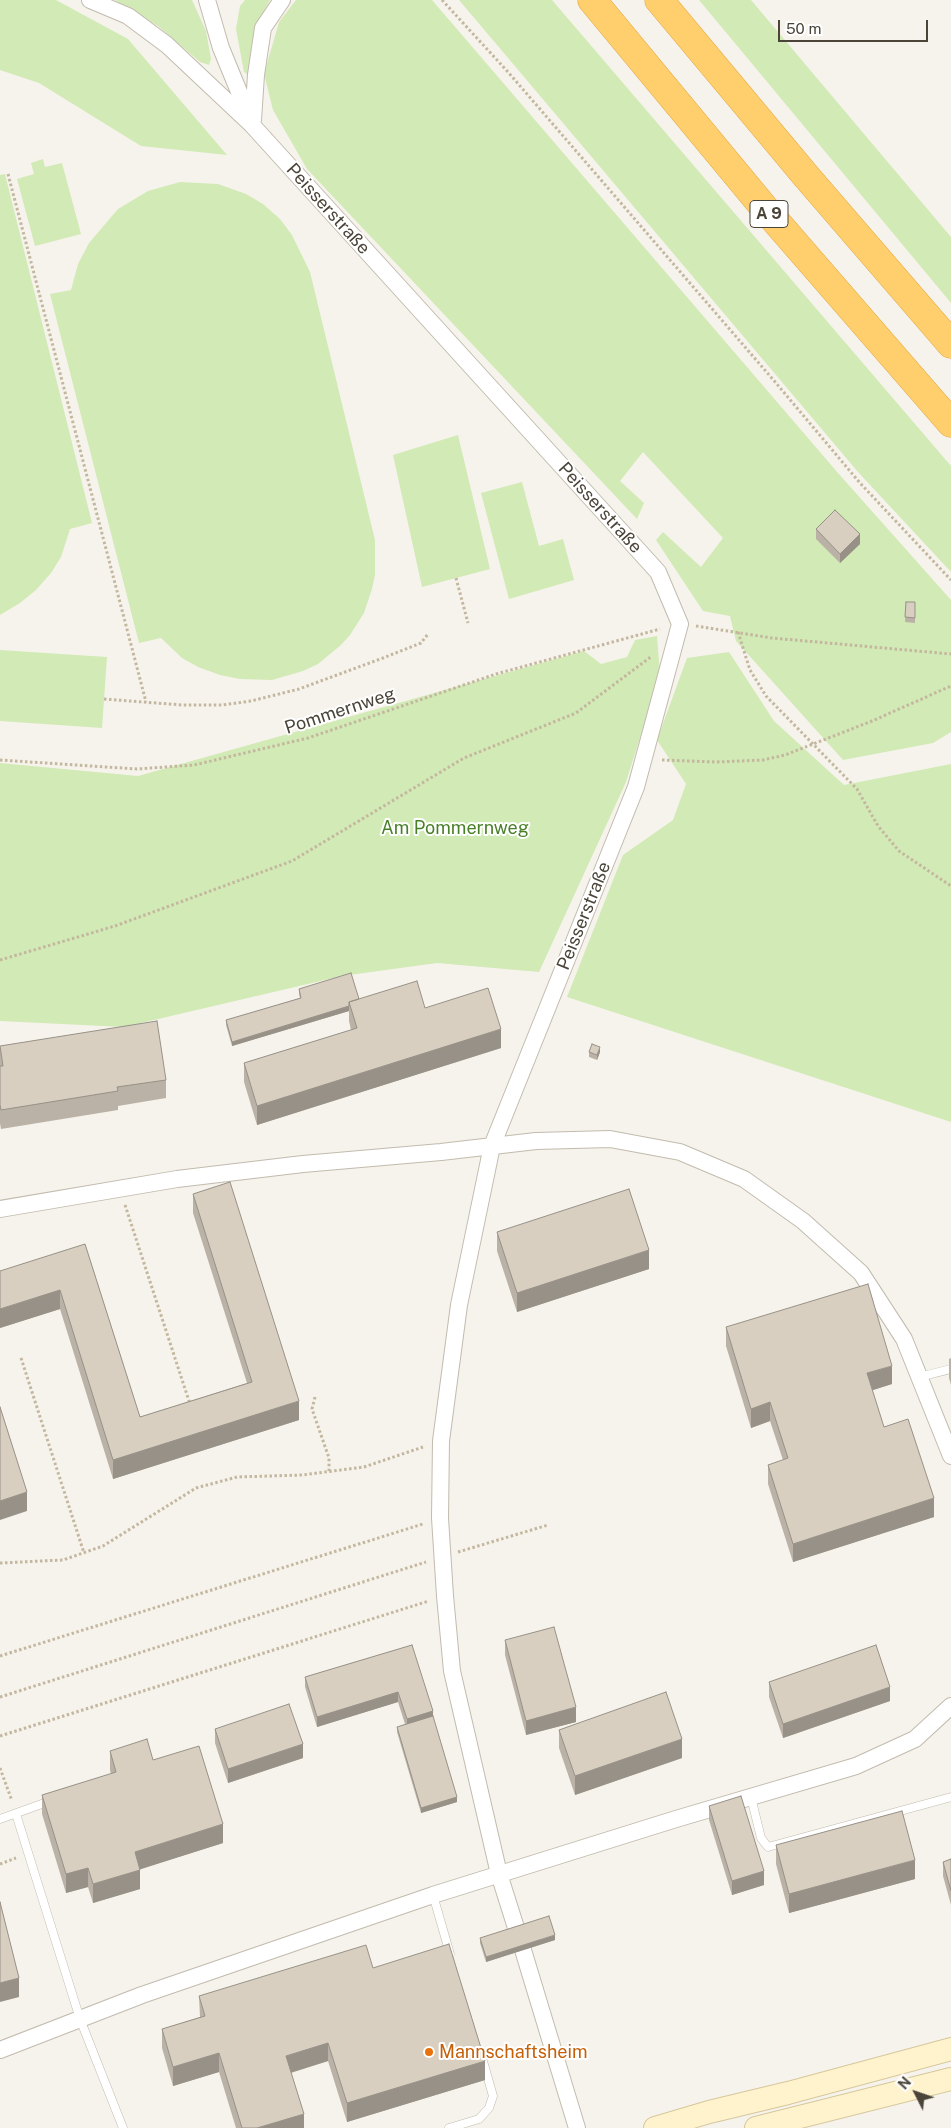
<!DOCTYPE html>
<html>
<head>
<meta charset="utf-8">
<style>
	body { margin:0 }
	#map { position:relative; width:951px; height:2128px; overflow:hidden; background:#f6f3ec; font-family:"Public Sans",sans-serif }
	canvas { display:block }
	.north { position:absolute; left:891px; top:2068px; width:50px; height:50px; -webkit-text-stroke:4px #fff; paint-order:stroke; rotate:311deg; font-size:14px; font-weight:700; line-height:20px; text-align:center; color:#4b4439 }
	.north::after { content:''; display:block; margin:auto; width:18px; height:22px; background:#4b4439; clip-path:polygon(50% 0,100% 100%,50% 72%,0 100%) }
	.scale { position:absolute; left:778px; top:20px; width:150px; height:22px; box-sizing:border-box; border:2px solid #4b4439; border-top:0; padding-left:6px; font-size:15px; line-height:18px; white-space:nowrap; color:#4b4439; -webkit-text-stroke:4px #fff; paint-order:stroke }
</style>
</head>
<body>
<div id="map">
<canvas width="951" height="2128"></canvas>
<div class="north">N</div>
<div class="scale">50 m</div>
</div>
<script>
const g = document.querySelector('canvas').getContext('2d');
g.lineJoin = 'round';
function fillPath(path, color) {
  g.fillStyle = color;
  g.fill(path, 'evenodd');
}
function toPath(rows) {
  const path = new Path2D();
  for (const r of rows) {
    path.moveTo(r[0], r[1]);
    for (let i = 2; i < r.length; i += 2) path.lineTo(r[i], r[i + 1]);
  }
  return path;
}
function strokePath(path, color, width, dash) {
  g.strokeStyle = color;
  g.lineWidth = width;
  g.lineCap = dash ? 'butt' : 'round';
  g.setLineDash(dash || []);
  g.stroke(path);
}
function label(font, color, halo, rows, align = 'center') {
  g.font = font + ' "Public Sans",sans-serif';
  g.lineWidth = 4;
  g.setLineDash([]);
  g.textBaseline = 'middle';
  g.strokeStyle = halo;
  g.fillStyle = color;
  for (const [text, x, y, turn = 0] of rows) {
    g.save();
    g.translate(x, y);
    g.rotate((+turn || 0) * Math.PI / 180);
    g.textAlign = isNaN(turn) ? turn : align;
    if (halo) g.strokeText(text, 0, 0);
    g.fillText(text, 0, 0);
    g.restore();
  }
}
fillPath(toPath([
	[0,0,56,0,128,39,227,155,141,146,39,83,0,70],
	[115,0,192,0,206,31,211,59,209,65,200,62,158,26],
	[245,0,270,0,263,13,252,42,249,75,244,72,236,29,240,6],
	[296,0,432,0,838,473,951,600,951,732,933,743,843,760,736,641,730,616,703,611,656,540,663,532,701,567,723,538,643,452,620,481,644,503,637,519,307,169,273,110,264,74,279,22],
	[459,0,552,0,951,466,951,572,858,472],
	[699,0,751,0,951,237,951,303],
	[43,159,45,167,62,163,81,234,35,246,17,179,34,174,31,163],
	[5,174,92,523,70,529,61,557,51,573,36,590,20,603,0,615,0,175],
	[180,182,218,184,246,194,263,204,280,219,292,235,310,272,375,540,375,575,372,589,364,613,350,635,341,645,318,664,303,671,272,680,240,679,220,675,198,667,182,658,161,638,139,643,50,294,71,290,78,264,89,243,118,209,148,191],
	[458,435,490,569,422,587,393,455],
	[522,482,539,546,563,539,574,580,509,599,481,493],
	[657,636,660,674,626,782,539,972,437,963,342,976,124,1027,0,1021,0,763,138,776,584,651,601,664,627,657,635,640],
	[0,650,107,657,102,728,0,721],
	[729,652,774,721,844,785,951,764,951,1122,567,997,623,855,673,820,686,784,657,740,687,658]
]), '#d2eab5');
const lane = toPath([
	[919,1377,951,1369],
	[751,1797,761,1838,768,1847,951,1797],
	[16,1814,80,2019,123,2128],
	[0,1819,50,1801],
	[433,1895,450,1954],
	[449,2128,479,2119,489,2108,493,2096,483,2061]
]);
const street = toPath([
	[90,0,128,16,167,45,252,125,658,572,680,624,636,787,492,1146,459,1305,441,1441,440,1518,445,1596,452,1671,499,1874,517,1931],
	[207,0,221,48,251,121],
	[253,120,256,75,263,28,282,0],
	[0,1209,177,1179,303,1164,441,1152,536,1141,610,1139,680,1152,744,1179,803,1221,861,1273,904,1339,951,1456],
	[523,1950,577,2128],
	[0,2050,142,1995,433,1895,676,1819,856,1766,915,1739,951,1706]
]);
const secondary = toPath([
	[655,2128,709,2112,788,2093,951,2049],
	[756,2128,951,2079]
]);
const highway = toPath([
	[592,0,766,210,951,423],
	[659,0,806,176,951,344]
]);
strokePath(lane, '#c2bbae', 9);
strokePath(street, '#c2bbae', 18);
strokePath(secondary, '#d6c79b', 24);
strokePath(highway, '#e0a43c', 29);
strokePath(toPath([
	[442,0,508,72,776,383,860,483,951,580],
	[8,174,146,702],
	[456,578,468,623],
	[696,626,772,638,951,654],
	[738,632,750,670,766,696,857,789,878,826,899,851,951,886],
	[104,699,182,705,222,705,251,701,299,689,383,658,421,643,428,634],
	[0,760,137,769,194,765,308,738,496,674,660,629],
	[662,760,716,762,763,760,785,755,872,721,951,686],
	[0,960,115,926,292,861,464,758,576,713,652,656],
	[125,1205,190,1404],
	[21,1358,84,1553],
	[315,1397,312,1409,329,1458,329,1471],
	[458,1552,548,1525],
	[0,1563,63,1560,103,1546,196,1488,237,1477,302,1475,364,1467,423,1447],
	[0,1656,423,1524],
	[0,1697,426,1562],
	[0,1736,429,1601],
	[0,1768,12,1801],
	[0,1864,16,1858]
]), '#c4b79f', 3, [2.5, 2.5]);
strokePath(lane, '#fff', 8);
strokePath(street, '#fff', 16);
strokePath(secondary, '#fff3cd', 22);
strokePath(highway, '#ffcf6e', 28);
fillPath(toPath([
	[816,529,860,544,840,563,816,539],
	[906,602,915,602,915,623,905,622],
	[299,989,359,999,425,1008,501,1048,257,1125,244,1082,244,1063,351,1030,349,1021,349,1011,232,1046,226,1025,226,1020,300,998,299,994],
	[0,1046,166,1080,166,1098,118,1106,118,1110,1,1129,0,1123],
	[589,1052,600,1052,597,1060,589,1057],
	[193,1194,299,1420,113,1479,60,1309,0,1328,85,1244,140,1417,247,1383,193,1213],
	[497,1232,649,1269,517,1312,497,1251],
	[726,1327,892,1384,872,1390,884,1427,934,1517,793,1562,768,1484,768,1465,783,1460,770,1421,751,1428,726,1346],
	[951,1358,951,1385,949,1378,949,1359],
	[505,1640,576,1722,526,1735,505,1655],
	[412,1645,457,1802,421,1813,397,1732,397,1727,405,1724,398,1702,317,1727,305,1687,305,1677],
	[769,1682,890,1701,783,1738,769,1697],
	[215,1729,303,1758,228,1783,215,1743],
	[559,1730,682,1758,575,1795,559,1748],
	[110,1751,153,1760,223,1843,140,1869,140,1889,93,1903,88,1887,66,1893,42,1814,42,1795,111,1774,110,1770],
	[709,1806,764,1885,732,1895,709,1820],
	[776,1845,915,1879,789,1913,776,1864],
	[951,1859,951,1905,943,1876,943,1862],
	[480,1938,555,1940,486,1962,480,1943],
	[373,1968,485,2080,347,2122,328,2061,291,2073,304,2128,236,2128,219,2072,173,2086,162,2048,162,2029,200,2017,199,1996]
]), '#bab2a6');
fillPath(toPath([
	[860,534,860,544,840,563,840,554],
	[349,1006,349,1011,232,1046,232,1042],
	[501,1029,501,1048,257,1125,257,1106],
	[600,1047,600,1052,597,1060,597,1055],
	[649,1250,649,1269,517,1312,517,1293],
	[60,1290,60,1309,0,1328,0,1309],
	[892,1366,892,1384,867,1392,867,1373],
	[299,1401,299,1420,113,1479,113,1460],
	[770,1402,770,1421,751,1428,751,1409],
	[27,1492,27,1511,0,1520,0,1501],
	[934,1498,934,1517,793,1562,793,1544],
	[890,1687,890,1701,783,1738,783,1724],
	[398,1692,398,1702,317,1727,317,1717],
	[576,1707,576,1722,526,1735,526,1721],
	[433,1711,433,1721,407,1729,407,1719],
	[682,1739,682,1758,575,1795,575,1776],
	[303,1744,303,1758,228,1783,228,1769],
	[457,1797,457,1802,421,1813,421,1808],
	[223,1824,223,1843,135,1871,135,1852],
	[915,1860,915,1879,789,1913,789,1894],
	[88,1868,88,1887,66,1893,66,1874],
	[140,1870,140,1889,93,1903,93,1884],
	[764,1871,764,1885,732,1895,732,1881],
	[555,1935,555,1940,486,1962,486,1957],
	[19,1978,19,1997,0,2002,0,1983],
	[328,2043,328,2061,286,2074,286,2056],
	[219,2053,219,2072,173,2086,173,2067],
	[485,2061,485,2080,347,2122,347,2103],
	[304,2114,304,2128,257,2128]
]), '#979187');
const building = toPath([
	[835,510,860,534,840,554,816,529,835,510],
	[906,602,915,602,915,618,905,617,906,602],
	[351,973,359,999,349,1002,349,1006,232,1042,226,1020,301,998,299,989,351,973],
	[417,981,425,1008,488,988,501,1029,257,1106,244,1063,357,1028,349,1002,417,981],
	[157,1021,166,1080,117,1087,118,1091,1,1110,0,1105,0,1066,3,1066,0,1046,157,1021],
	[592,1044,600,1047,597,1055,589,1052,592,1044],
	[230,1182,299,1401,113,1460,60,1290,0,1309,0,1271,85,1244,140,1417,252,1382,193,1194,230,1182],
	[629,1189,649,1250,517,1293,497,1232,629,1189],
	[868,1284,892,1366,867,1373,884,1427,908,1419,934,1498,793,1544,768,1465,788,1458,770,1402,751,1409,726,1327,868,1284],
	[0,1407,27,1492,0,1501,0,1407],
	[554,1627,576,1707,526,1721,505,1640,554,1627],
	[412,1645,433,1711,407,1719,398,1692,317,1717,305,1677,412,1645],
	[876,1645,890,1687,783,1724,769,1682,876,1645],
	[666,1692,682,1739,575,1776,559,1730,666,1692],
	[289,1704,303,1744,228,1769,215,1729,289,1704],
	[433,1716,457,1797,421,1808,397,1727,433,1716],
	[147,1739,153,1760,199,1746,223,1824,135,1852,140,1870,93,1884,88,1868,66,1874,42,1795,116,1772,110,1751,147,1739],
	[741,1796,764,1871,732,1881,709,1806,741,1796],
	[902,1811,915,1860,789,1894,776,1845,902,1811],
	[951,1859,951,1891,943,1862,951,1859],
	[0,1902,19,1978,0,1983,0,1902],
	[549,1916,555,1935,486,1957,480,1938,549,1916],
	[449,1944,485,2061,347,2103,328,2043,286,2056,304,2114,257,2128,242,2128,219,2053,173,2067,162,2029,205,2016,199,1996,366,1945,373,1968,449,1944]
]);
fillPath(building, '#d8cfc1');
strokePath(building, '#979187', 1);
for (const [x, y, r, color] of [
	[429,2052,5,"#e8710a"]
]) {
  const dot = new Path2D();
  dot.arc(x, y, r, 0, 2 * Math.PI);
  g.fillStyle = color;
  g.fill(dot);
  strokePath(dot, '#fff', 2);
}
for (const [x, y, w] of [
	[769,214,38]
]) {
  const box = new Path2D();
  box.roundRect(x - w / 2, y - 13.5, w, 27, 4);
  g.fillStyle = '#fff';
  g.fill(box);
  strokePath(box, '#4b4439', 1);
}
label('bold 16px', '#4b4439', null, [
	["A 9",769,214]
]);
label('18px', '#4b4439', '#fff', [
	["Peisserstraße",328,209,48],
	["Peisserstraße",600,508,48],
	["Pommernweg",340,711,-18],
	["Peisserstraße",584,916,-68]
]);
label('18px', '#4a7f2a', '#fff', [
	["Am Pommernweg",455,828]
]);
label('18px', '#c56008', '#fff', [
	["Mannschaftsheim",439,2052]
], 'left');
</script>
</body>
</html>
